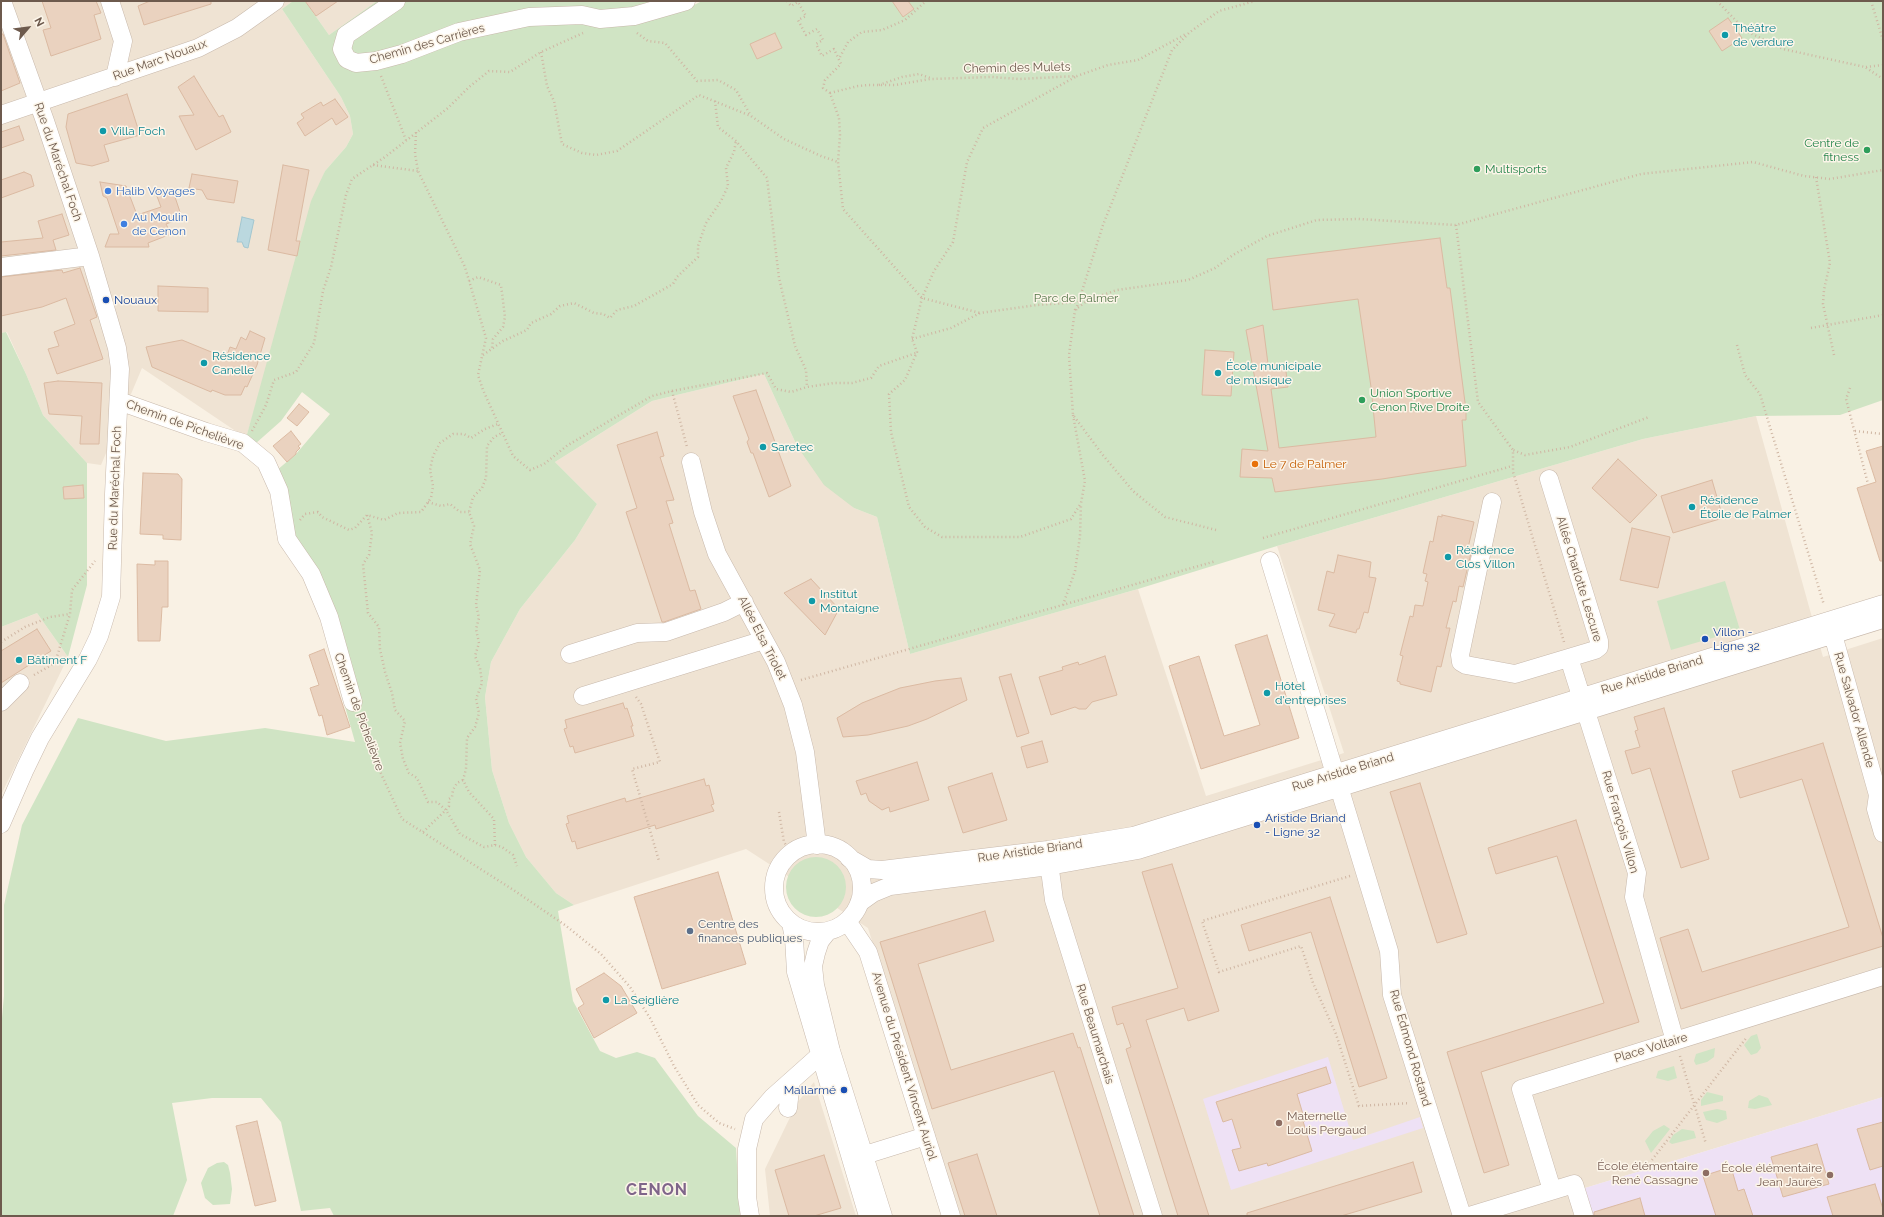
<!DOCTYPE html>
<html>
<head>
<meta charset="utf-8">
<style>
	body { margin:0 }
	#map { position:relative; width:1884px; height:1217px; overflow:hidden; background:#f9f1e4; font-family:Raleway,sans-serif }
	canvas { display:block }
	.frame { position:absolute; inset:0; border:2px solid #6d5a4d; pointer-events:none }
	.north { position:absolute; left:8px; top:8px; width:40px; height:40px; -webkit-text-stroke:3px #fcf5e9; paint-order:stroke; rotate:62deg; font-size:11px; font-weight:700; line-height:16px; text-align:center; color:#6d5a4d }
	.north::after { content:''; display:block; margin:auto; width:14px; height:18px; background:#6d5a4d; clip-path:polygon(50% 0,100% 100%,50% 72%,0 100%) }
</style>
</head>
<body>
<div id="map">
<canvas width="1884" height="1217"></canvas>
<div class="frame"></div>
<div class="north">N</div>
</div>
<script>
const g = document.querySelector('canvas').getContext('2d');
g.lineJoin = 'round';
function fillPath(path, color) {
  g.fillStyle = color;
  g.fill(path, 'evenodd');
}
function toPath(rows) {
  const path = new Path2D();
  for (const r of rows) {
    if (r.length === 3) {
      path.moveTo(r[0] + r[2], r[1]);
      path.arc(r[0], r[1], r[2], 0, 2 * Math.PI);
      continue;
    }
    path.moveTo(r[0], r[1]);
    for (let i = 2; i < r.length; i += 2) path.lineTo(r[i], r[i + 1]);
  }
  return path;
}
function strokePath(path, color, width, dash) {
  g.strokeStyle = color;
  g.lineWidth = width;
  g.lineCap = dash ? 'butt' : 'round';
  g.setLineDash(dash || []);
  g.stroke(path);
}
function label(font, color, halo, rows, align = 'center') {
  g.font = font + ' Raleway,sans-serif';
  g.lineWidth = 3;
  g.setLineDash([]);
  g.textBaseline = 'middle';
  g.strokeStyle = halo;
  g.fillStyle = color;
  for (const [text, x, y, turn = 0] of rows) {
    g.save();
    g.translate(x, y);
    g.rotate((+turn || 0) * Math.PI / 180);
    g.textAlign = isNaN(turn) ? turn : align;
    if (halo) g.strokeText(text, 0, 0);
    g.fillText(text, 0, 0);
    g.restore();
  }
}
fillPath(toPath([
	[1,1,293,1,282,9,341,97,350,116,353,134,346,147,325,171,246,438,142,368,101,465,87,463,43,415,26,374,7,332,1,333],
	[305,1,377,1,329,35],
	[764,374,797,446,854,508,877,517,910,654,1138,589,1206,796,1344,753,1277,546,1643,439,1756,416,1823,657,1883,638,1883,1097,1585,1188,1582,1216,958,1216,868,928,746,849,574,905,556,893,526,857,509,823,492,770,485,697,491,662,520,609,575,540,597,504,555,462,652,401],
	[37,613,68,657,1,795,1,627],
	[814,1082,856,1216,770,1216,765,1169,797,1103]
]), '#efe3d3');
fillPath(toPath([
	[1328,1057,1353,1140,1420,1117,1423,1128,1231,1190,1203,1099],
	[1883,1097,1883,1216,1593,1216,1585,1188]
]), '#eee1f5');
fillPath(toPath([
	[293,1,305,1,329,35,377,1,680,1,690,7,702,1,1883,1,1883,400,1840,415,1756,416,1643,439,1277,546,1138,589,910,654,877,517,854,508,824,485,797,446,764,374,652,401,555,462,597,504,575,540,520,609,491,662,485,697,492,770,509,823,526,857,556,893,574,905,558,911,573,1001,600,1051,616,1058,637,1052,655,1058,698,1116,736,1148,740,1216,334,1216,330,1208,301,1211,281,1122,261,1098,212,1098,172,1103,187,1180,173,1216,1,1216,1,1029,4,996,4,905,22,825,78,718,166,741,265,728,355,742,317,607,293,534,276,471,296,454,330,414,302,392,281,421,255,444,246,438,311,201,325,171,346,147,353,134,350,116,341,97,282,9],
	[6,332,26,374,43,415,87,463,87,585,68,657,37,613,1,627,1,333],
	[1725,581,1740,630,1671,650,1657,601],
	[816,887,30],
	[1757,1034,1761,1048,1757,1053,1751,1055,1744,1045,1751,1036],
	[1715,1048,1714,1057,1707,1062,1696,1065,1694,1061,1696,1054],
	[1674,1066,1677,1078,1668,1081,1656,1078,1658,1071],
	[1707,1092,1723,1096,1723,1101,1701,1106,1701,1100],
	[1759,1095,1768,1098,1772,1105,1755,1109,1748,1108,1749,1101],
	[1717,1109,1726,1111,1727,1119,1717,1123,1706,1120,1703,1112],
	[1664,1125,1670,1129,1651,1153,1645,1141,1653,1131],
	[1682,1129,1694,1131,1696,1138,1672,1144,1669,1142,1673,1135],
	[224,1162,228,1165,230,1173,232,1189,230,1204,213,1205,205,1198,201,1183,208,1168,217,1163]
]), '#d0e4c4');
const water = toPath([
	[242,217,254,220,248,248,244,247,242,242,237,242,242,217]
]);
fillPath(water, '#bbd8df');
strokePath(water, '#a3c7d0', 1);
const building = toPath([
	[42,1,96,1,101,13,94,15,101,39,51,56,43,30,51,28,42,1],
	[150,1,211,1,211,4,144,25,138,6,150,1],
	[305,1,338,1,316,16,305,1],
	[892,1,908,1,914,9,903,17,892,1],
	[1728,18,1742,38,1722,51,1709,31,1728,18],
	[775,33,782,48,757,59,750,44,775,33],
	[1,34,3,34,20,83,1,91,1,34],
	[194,76,219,117,223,115,231,132,196,150,179,116,194,115,178,87,194,76],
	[127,94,140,135,104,145,109,161,92,166,76,163,66,127,68,114,127,94],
	[335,99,348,117,336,125,332,118,305,136,297,123,304,118,301,114,321,102,323,106,335,99],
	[19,126,24,140,1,148,1,132,19,126],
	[283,165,309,170,296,241,300,241,297,256,268,250,283,165],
	[24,172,31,175,34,186,1,198,1,180,24,172],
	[192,174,238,181,234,203,207,199,202,190,189,188,192,174],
	[100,182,126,186,137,215,161,207,155,191,174,194,182,218,166,224,171,234,148,243,149,247,105,247,110,234,119,234,107,198,103,196,100,182],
	[62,214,69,235,53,240,56,250,1,256,1,242,43,238,38,221,62,214],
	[1440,238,1447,288,1450,288,1466,410,1466,420,1462,420,1466,466,1382,479,1275,492,1272,478,1240,477,1242,449,1268,451,1246,330,1263,325,1268,364,1285,364,1288,387,1271,389,1279,448,1376,437,1371,387,1358,299,1273,310,1267,259,1440,238],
	[80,268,97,317,90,320,103,359,57,374,48,349,59,346,54,332,75,324,66,298,42,307,1,316,1,277,62,270,63,273,80,268],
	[158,286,208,288,208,312,158,311,158,286],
	[250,331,265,338,257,365,247,387,245,386,241,395,225,395,212,390,211,392,152,367,146,347,182,340,226,358,230,347,236,349,241,337,246,340,250,331],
	[1205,350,1234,352,1231,396,1202,395,1205,350],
	[58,381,102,383,99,444,80,444,82,416,49,414,44,383,58,381],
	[756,390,791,486,769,497,753,453,751,453,747,442,749,439,733,396,756,390],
	[299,404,309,412,297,426,287,418,299,404],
	[291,431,301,444,298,446,300,448,296,452,296,454,287,462,273,446,291,431],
	[657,432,664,456,660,457,674,500,666,501,673,523,669,524,690,591,695,590,701,609,664,622,662,622,626,512,637,508,617,445,657,432],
	[1883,446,1883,561,1880,561,1857,488,1876,482,1866,451,1883,446],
	[1618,459,1657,495,1630,523,1592,488,1618,459],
	[143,473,178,474,182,479,181,540,163,539,163,535,140,534,143,473],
	[1712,480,1723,518,1673,533,1661,496,1712,480],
	[83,485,84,498,64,499,63,487,83,485],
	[1442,515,1474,522,1468,548,1472,549,1463,587,1459,586,1456,602,1453,601,1446,628,1450,628,1441,667,1437,666,1431,692,1400,684,1400,682,1397,681,1403,656,1400,655,1410,616,1413,617,1415,605,1423,606,1428,582,1425,581,1427,574,1423,573,1430,541,1433,542,1438,516,1442,517,1442,515],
	[1632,528,1670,537,1658,588,1620,580,1632,528],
	[1338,555,1371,562,1369,577,1376,578,1368,613,1364,612,1359,629,1357,629,1356,633,1329,626,1335,614,1318,610,1327,571,1334,573,1338,555],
	[155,561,168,561,168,607,162,607,160,641,138,641,137,564,155,565,155,561],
	[811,579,839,609,825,635,784,593,811,579],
	[37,629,51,651,1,683,1,651,37,629],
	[1267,635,1299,738,1201,769,1169,666,1199,656,1224,736,1260,725,1235,645,1267,635],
	[324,649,350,727,327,735,322,715,319,716,310,688,319,685,309,655,324,649],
	[1105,656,1117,695,1092,702,1086,709,1079,709,1075,707,1051,715,1039,677,1063,670,1062,667,1078,662,1079,665,1105,656],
	[1011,674,1029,733,1017,737,999,677,1011,674],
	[961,678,967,700,927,719,908,726,868,735,843,737,837,718,862,703,900,688,935,681,961,678],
	[623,703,625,709,627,708,633,726,631,726,634,736,575,753,573,746,570,747,564,729,567,728,565,720,623,703],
	[1664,708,1709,859,1681,868,1650,768,1632,774,1625,751,1640,747,1635,731,1638,730,1634,717,1664,708],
	[1042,741,1048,762,1027,768,1021,747,1042,741],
	[1823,743,1883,938,1883,946,1681,1009,1660,938,1688,929,1702,972,1849,927,1802,779,1740,798,1732,771,1823,743],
	[917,762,929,800,890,812,889,807,882,810,869,801,866,793,861,795,856,781,917,762],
	[992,773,1007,820,963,833,948,787,992,773],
	[704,779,706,786,709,785,714,804,711,805,714,811,656,829,655,825,577,849,575,841,572,842,566,824,569,823,567,816,625,798,626,802,704,779],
	[1420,783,1467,934,1437,943,1390,792,1420,783],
	[1576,820,1639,1022,1481,1072,1509,1165,1484,1173,1447,1052,1604,1003,1557,856,1496,874,1488,848,1576,820],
	[1172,864,1219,1011,1188,1021,1184,1008,1146,1020,1209,1216,1178,1216,1126,1049,1131,1047,1123,1023,1117,1025,1112,1007,1178,988,1142,872,1172,864],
	[718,872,746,964,662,989,634,897,718,872],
	[1330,897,1387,1078,1359,1087,1311,932,1249,951,1241,925,1330,897],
	[985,911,994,941,918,964,951,1070,1073,1033,1078,1048,1080,1047,1134,1216,1100,1216,1054,1071,932,1109,880,942,985,911],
	[604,973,621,986,637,1013,594,1038,578,1008,584,1004,576,989,604,973],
	[1326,1067,1331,1083,1297,1094,1305,1121,1303,1121,1312,1151,1268,1166,1267,1163,1239,1171,1232,1150,1241,1148,1232,1119,1223,1122,1216,1102,1326,1067],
	[257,1121,276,1201,255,1206,236,1126,257,1121],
	[1883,1122,1883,1166,1870,1170,1857,1129,1883,1122],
	[1817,1144,1829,1184,1783,1197,1771,1157,1817,1144],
	[977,1154,997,1216,965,1216,948,1163,977,1154],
	[824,1155,841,1208,814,1216,789,1216,775,1170,824,1155],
	[1413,1162,1422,1192,1341,1216,1247,1216,1247,1213,1413,1162],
	[1731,1167,1738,1191,1744,1189,1753,1216,1716,1216,1703,1176,1731,1167],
	[1875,1184,1883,1209,1883,1216,1833,1216,1827,1197,1875,1184],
	[1640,1198,1645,1216,1594,1216,1594,1212,1640,1198]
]);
fillPath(building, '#ead2bf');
strokePath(building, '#dbbaa2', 1);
const minor = toPath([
	[110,1,123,41,115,77],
	[396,1,346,35,342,49,347,59,356,63,376,61,402,54,459,32,529,17,582,15,600,19,634,16,686,1],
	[1,115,198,48,237,28,275,1],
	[1,267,90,256],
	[119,401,206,432,243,443,266,462,279,491,287,539,311,574,329,617,353,702],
	[691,462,703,512,717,554,776,662,793,705,805,752,817,845],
	[1492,502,1460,655,1461,662,1466,665,1515,674,1595,650,1599,647,1599,641,1549,479],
	[1270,561,1365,872,1389,951,1392,995,1462,1216],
	[1830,624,1878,795,1876,809,1883,833],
	[570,654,637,633,666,632,724,612,744,602],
	[1569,658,1637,873,1634,897,1675,1041],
	[583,696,764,640],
	[1,702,20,683],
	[1,824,25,769,40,738,88,659,99,636,111,597,114,494,120,369,117,348,90,256,45,121,2,1],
	[818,888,44],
	[1048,855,1054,900,1153,1216],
	[849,858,868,869,882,870,1048,850,1133,836,1883,604],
	[859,903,873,893,890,886,1049,866,1138,850,1883,619],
	[847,921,868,952,951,1216],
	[791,923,794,938,796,972,868,1216],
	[828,931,820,941,816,953,813,966,815,985,831,1051,883,1216],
	[788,1108,791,1081],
	[852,1159,926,1136],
	[1552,1190,1521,1089,1883,976],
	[750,1216,747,1197,747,1149,754,1119,773,1097,819,1056,829,1052],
	[1469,1216,1574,1184,1584,1216]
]);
strokePath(minor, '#c8b9ac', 19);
strokePath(toPath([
	[787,1,791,6,798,2,806,16,798,20,806,35,817,29,823,40,816,44,822,56,834,49,841,64,825,80,823,88,830,93,839,118,840,135,838,162,843,209,922,298,980,313],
	[1717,1,1746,31,1783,49,1865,67,1883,79],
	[1871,1,1883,40],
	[637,33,648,41,665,43,697,81,718,80,736,90,751,116],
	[541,52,547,86,554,101,562,144,582,153,596,155,617,151,699,95,751,116,784,139,821,156,838,162],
	[840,57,848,42,862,32,882,30,905,20,926,1],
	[1866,67,1883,65],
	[381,76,406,140],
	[879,85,902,77,919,74,930,78],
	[830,93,858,86,869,85,895,85,930,79,992,77,1019,79,1077,76,1108,65,1138,60,1186,34],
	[715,101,718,127,736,141,767,178,779,278,795,346,806,370,807,387],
	[416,132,415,154,418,171,465,267,486,338,478,375,483,390,513,456,530,470,544,464,568,445,652,396,672,391,687,447],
	[373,165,418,171],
	[1816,177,1830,263,1824,290,1823,304,1834,355],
	[1456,225,1478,402,1513,450],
	[469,281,478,277,501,285,505,317,503,327,493,339,492,348],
	[1076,310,1103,225,1172,50,1190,32,1219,11,1255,1],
	[1811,328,1883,315],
	[912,339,951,328,980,313,1037,305,1079,302],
	[1737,345,1745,375,1760,394,1824,605],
	[483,355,503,341,527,330,531,323,551,314,560,306,574,303,594,313,603,314,610,318,617,310,634,306,673,284,677,277,698,257,698,246,706,223,721,201,728,186,726,168,734,152,736,141],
	[1850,388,1846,399,1868,484],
	[672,391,767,373,776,389,791,392,807,387,834,383,852,383,871,378,879,366,916,353],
	[1073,415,1085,481,1081,503,1071,519,1020,537,942,537,925,527,909,507,891,432,889,394,905,380,917,352,912,339,922,298,934,271,953,242,967,162,983,128,1077,76],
	[252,431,266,405,274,380,296,372,314,343,323,291,331,267,346,195,352,179,385,157,448,108,469,87,489,71,510,72,541,52,583,33],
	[1855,431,1883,434],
	[428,502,441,506,450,504,460,512,469,512],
	[367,515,372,533,369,555,363,564,368,613,379,627,380,649,385,672,392,693,395,710,405,721,400,743,403,759,409,773,417,778,428,802,437,802,446,810,460,834,484,847,495,845,502,847,513,855,517,866],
	[300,520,305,514,318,512,322,517,349,530,355,528,367,515,384,520,398,513,421,512,431,498,433,486,430,470,433,456,440,443,453,434,464,434,471,438,485,429,498,424],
	[1216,530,1165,517,1133,491,1102,454,1073,415,1069,355,1075,310,1088,300,1117,290,1188,280,1215,268,1233,255,1267,236,1317,220,1358,219,1456,225,1641,174,1753,162,1804,176,1830,179,1883,170],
	[1263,538,1512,466],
	[1063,605,1075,571,1080,536,1081,504],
	[1,642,25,627,50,617,70,614,72,590,95,561],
	[1564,642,1513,472,1513,450,1525,455,1570,447,1649,417],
	[34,675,55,663,70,614],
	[801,680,1216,561],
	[636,697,641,704,660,762,632,769,659,861],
	[359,717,371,752,402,819,515,891,565,925,601,954,630,987,650,1018,674,1066,698,1105,719,1123,735,1129],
	[779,812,784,842,791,853],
	[423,832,446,810,449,806,449,799,452,797,453,790,457,783,463,780],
	[495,845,494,819,469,792,463,780,466,769,467,738,475,727,479,713,476,699,482,683,480,668,475,656,479,643,476,629,479,618,476,605,480,570,470,544,474,526,469,512,473,497,482,488,486,478,487,446,494,437,502,433],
	[1350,876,1202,921,1219,972,1301,946,1313,983,1336,1034,1359,1106,1410,1103],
	[1680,1056,1706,1144],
	[1652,1160,1747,1037]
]), '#cfb6a3', 2.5, [1, 3]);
strokePath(minor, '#fff', 18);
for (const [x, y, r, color] of [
	[1725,35,4,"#0f9aa8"],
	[103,131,4,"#0f9aa8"],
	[1867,150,4,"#2e9e5b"],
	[1477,169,4,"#2e9e5b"],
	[108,191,4,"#3f7fe0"],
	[124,224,4,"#3f7fe0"],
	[106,300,4,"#1a4fb4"],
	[204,363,4,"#0f9aa8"],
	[1218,373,4,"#0f9aa8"],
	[1362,400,4,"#2e9e5b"],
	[763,447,4,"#0f9aa8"],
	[1255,464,4,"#e8710a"],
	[1692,507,4,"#0f9aa8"],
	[1448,557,4,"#0f9aa8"],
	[812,601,4,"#0f9aa8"],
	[1705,639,4,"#1a4fb4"],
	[19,660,4,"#0f9aa8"],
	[1267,693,4,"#0f9aa8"],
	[1257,825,4,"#1a4fb4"],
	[690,931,4,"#5c6f8a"],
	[606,1000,4,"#0f9aa8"],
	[844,1090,4,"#1a4fb4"],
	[1279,1123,4,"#8d6e63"],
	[1706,1173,4,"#8d6e63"],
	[1830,1175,4,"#8d6e63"]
]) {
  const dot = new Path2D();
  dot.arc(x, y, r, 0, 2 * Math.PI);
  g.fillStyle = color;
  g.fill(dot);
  strokePath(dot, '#fcf5e9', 1.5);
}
label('12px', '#0d838f', '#fcf5e9', [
	["Théâtre",1733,28],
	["de verdure",1733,42],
	["Villa Foch",111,131],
	["Résidence",212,356],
	["Canelle",212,370],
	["École municipale",1226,366],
	["de musique",1226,380],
	["Saretec",771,447],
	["Résidence",1700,500],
	["Étoile de Palmer",1700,514],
	["Résidence",1456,550],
	["Clos Villon",1456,564],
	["Institut",820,594],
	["Montaigne",820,608],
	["Bâtiment F",27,660],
	["Hôtel",1275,686],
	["d'entreprises",1275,700],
	["La Seiglière",614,1000]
], 'left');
label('12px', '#6d5a4d', '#fcf5e9', [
	["Chemin des Carrières",427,44,-16],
	["Rue Marc Nouaux",160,60,-20],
	["Chemin des Mulets",1017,68,-1],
	["Rue du Maréchal Foch",58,162,71],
	["Chemin de Pichelièvre",185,425,20],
	["Rue du Maréchal Foch",115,488,-88],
	["Allée Charlotte Lescure",1579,579,73],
	["Allée Elsa Triolet",762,638,63],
	["Rue Aristide Briand",1652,675,-17],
	["Rue Salvador Allende",1854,710,74],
	["Chemin de Pichelièvre",359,712,70],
	["Rue Aristide Briand",1343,772,-17],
	["Rue François Villon",1620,822,74],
	["Rue Aristide Briand",1030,851,-8],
	["Rue Beaumarchais",1095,1034,73],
	["Rue Edmond Rostand",1410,1048,74],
	["Place Voltaire",1651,1048,-17],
	["Avenue du Président Vincent Auriol",904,1066,73]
]);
label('12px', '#27864d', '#fcf5e9', [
	["Centre de",1859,143,"right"],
	["fitness",1859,157,"right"],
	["Multisports",1485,169],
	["Union Sportive",1370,393],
	["Cenon Rive Droite",1370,407]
], 'left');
label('12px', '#366cbe', '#fcf5e9', [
	["Halib Voyages",116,191],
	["Au Moulin",132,217],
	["de Cenon",132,231]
], 'left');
label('12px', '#55774a', '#fcf5e9', [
	["Parc de Palmer",1076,298]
]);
label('12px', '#164399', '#fcf5e9', [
	["Nouaux",114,300],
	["Villon -",1713,632],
	["Ligne 32",1713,646],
	["Aristide Briand",1265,818],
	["- Ligne 32",1265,832],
	["Mallarmé",836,1090,"right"]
], 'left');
label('12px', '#c56008', '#fcf5e9', [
	["Le 7 de Palmer",1263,464]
], 'left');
label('12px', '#4e5e75', '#fcf5e9', [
	["Centre des",698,924],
	["finances publiques",698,938]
], 'left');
label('12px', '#785e54', '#fcf5e9', [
	["Maternelle",1287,1116,"left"],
	["Louis Pergaud",1287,1130,"left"],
	["École élémentaire",1698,1166],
	["René Cassagne",1698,1180],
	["École élémentaire",1822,1168],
	["Jean Jaurès",1822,1182]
], 'right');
g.letterSpacing = '1px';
label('bold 16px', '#7f658a', '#fcf5e9', [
	["CENON",657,1190]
]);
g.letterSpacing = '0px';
</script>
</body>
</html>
